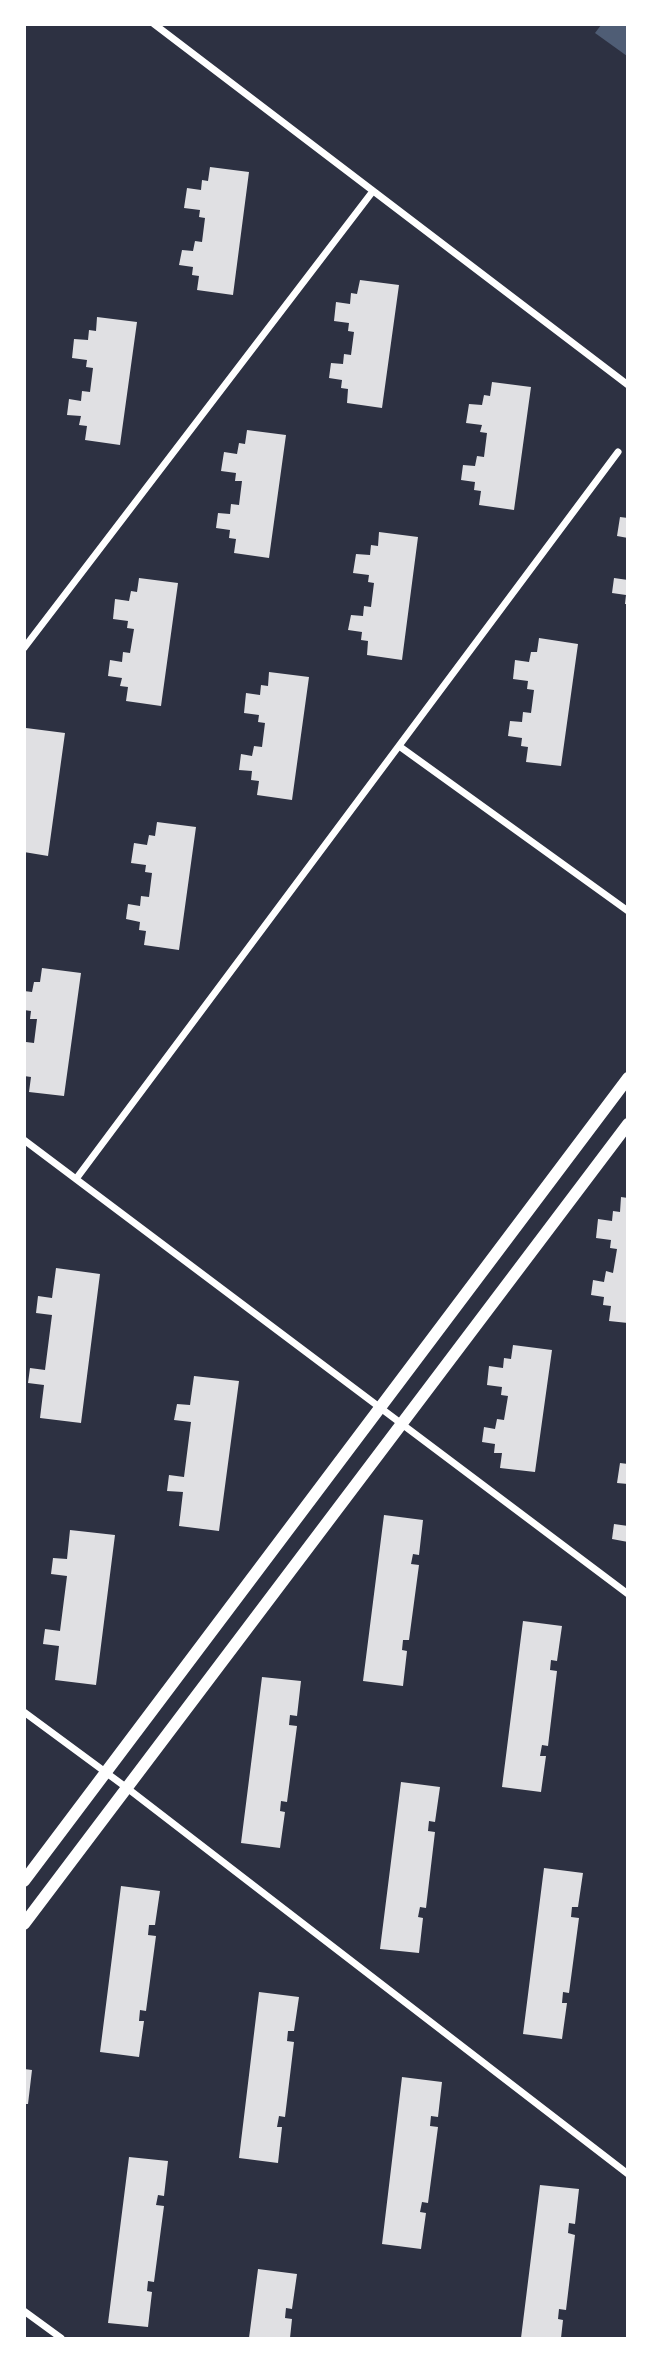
<!DOCTYPE html>
<html>
<head>
<meta charset="utf-8">
<style>
	body { margin:0 }
	#map { position:relative; width:652px; height:2363px; overflow:hidden; background:#2d3142; font-family:Commissioner,sans-serif }
	canvas { display:block }
	.frame { position:absolute; inset:0; border:26px solid #fff; pointer-events:none }
</style>
</head>
<body>
<div id="map">
<canvas width="652" height="2363"></canvas>
<div class="frame"></div>
</div>
<script>
const g = document.querySelector('canvas').getContext('2d');
g.lineJoin = 'round';
function fillPath(path, color) {
  g.fillStyle = color;
  g.fill(path, 'evenodd');
}
function toPath(rows) {
  const path = new Path2D();
  for (const r of rows) {
    path.moveTo(r[0], r[1]);
    for (let i = 2; i < r.length; i += 2) path.lineTo(r[i], r[i + 1]);
  }
  return path;
}
function strokePath(path, color, width, dash) {
  g.strokeStyle = color;
  g.lineWidth = width;
  g.lineCap = dash ? 'butt' : 'round';
  g.setLineDash(dash || []);
  g.stroke(path);
}
fillPath(toPath([
	[601,25,627,25,627,56,595,33]
]), '#4f5d75');
fillPath(toPath([
	[210,167,249,172,233,295,197,290,199,276,192,275,193,267,179,265,182,250,193,251,195,241,202,242,205,218,199,217,200,210,184,208,187,188,201,190,202,180,208,181],
	[360,280,399,285,382,408,347,403,348,389,341,388,342,380,329,378,331,363,343,364,344,354,351,355,354,332,348,331,349,323,334,321,336,302,350,304,351,293,357,294],
	[97,317,137,322,120,445,85,440,87,426,79,425,81,416,67,415,69,399,81,401,82,391,90,392,93,368,86,367,87,360,72,358,74,339,88,340,89,330,96,331],
	[492,382,531,387,514,510,479,505,481,491,474,490,475,482,461,480,463,465,475,466,477,456,484,457,487,433,480,432,482,425,466,423,469,404,482,405,484,395,490,396],
	[247,430,286,435,269,558,234,553,236,539,229,538,230,530,216,528,218,513,230,514,231,504,239,505,242,481,235,481,236,473,221,471,224,452,237,454,239,443,245,444],
	[620,517,628,518,628,538,617,536],
	[379,532,418,537,402,660,367,655,368,641,361,640,362,632,348,630,351,615,363,616,364,606,371,607,374,583,368,582,369,575,353,573,356,554,370,555,371,545,378,546],
	[139,578,178,583,161,706,126,701,128,687,120,686,122,678,108,676,110,660,122,662,123,652,130,653,134,629,127,628,128,621,113,619,115,599,129,601,131,591,137,592],
	[614,578,628,580,628,604,625,604,626,595,612,593],
	[539,638,578,644,561,766,526,762,528,747,521,746,522,738,508,736,510,721,522,722,523,712,531,713,534,690,527,689,528,681,513,679,515,660,529,662,531,652,537,652],
	[269,672,309,677,292,800,257,795,259,781,251,780,252,771,239,770,241,754,252,756,254,746,262,747,265,723,258,722,259,715,244,713,246,693,260,695,261,685,268,686],
	[26,728,65,733,48,856,24,852],
	[157,822,196,827,179,950,144,945,146,931,139,930,140,922,126,919,128,904,140,906,141,896,149,897,152,873,145,872,146,865,131,863,134,843,147,845,149,835,155,836],
	[42,968,81,973,64,1096,29,1092,31,1077,24,1076,26,1042,34,1043,37,1019,30,1019,31,1011,24,1010,24,991,32,992,34,982,40,982],
	[621,1197,628,1198,628,1323,609,1321,611,1306,603,1305,604,1297,591,1295,593,1280,604,1282,606,1271,613,1273,617,1249,610,1248,611,1240,596,1238,598,1219,612,1221,613,1211,620,1212],
	[56,1268,100,1274,81,1423,40,1418,44,1385,28,1383,30,1368,45,1370,52,1315,36,1313,38,1296,52,1298],
	[513,1345,552,1350,535,1472,500,1468,502,1453,494,1453,495,1444,482,1442,484,1427,495,1429,497,1419,504,1420,508,1396,501,1395,502,1387,487,1385,489,1366,503,1368,504,1358,511,1359],
	[194,1376,239,1381,219,1531,179,1526,183,1492,167,1491,169,1475,184,1477,191,1422,174,1420,177,1404,190,1405],
	[620,1463,628,1464,628,1484,617,1483],
	[384,1515,423,1520,419,1555,413,1554,411,1564,419,1565,409,1640,403,1640,402,1650,407,1651,403,1686,363,1681],
	[614,1524,628,1526,628,1542,612,1539],
	[70,1530,115,1535,96,1685,55,1680,59,1646,43,1644,45,1629,60,1631,67,1576,51,1574,53,1558,67,1559],
	[523,1621,562,1626,557,1661,551,1660,550,1670,557,1671,548,1746,542,1745,540,1756,546,1756,541,1792,502,1787],
	[262,1677,301,1681,297,1716,290,1715,289,1725,297,1726,287,1802,281,1801,280,1811,285,1812,280,1848,241,1843],
	[401,1782,440,1787,435,1822,429,1821,428,1831,435,1832,426,1908,420,1907,418,1917,423,1918,419,1953,380,1949],
	[544,1868,583,1873,578,1907,572,1907,571,1917,579,1918,569,1993,563,1992,562,2003,567,2003,562,2039,523,2034],
	[121,1886,160,1891,155,1925,149,1925,148,1935,156,1936,146,2011,140,2010,139,2021,144,2021,139,2057,100,2052],
	[259,1992,299,1997,294,2031,288,2031,287,2041,294,2042,285,2117,279,2116,277,2127,282,2127,278,2163,239,2158],
	[24,2069,32,2070,28,2104,24,2104],
	[402,2077,442,2082,438,2117,431,2116,430,2126,438,2127,428,2203,422,2202,420,2212,426,2213,421,2249,382,2244],
	[129,2157,168,2161,164,2196,158,2195,156,2205,164,2206,154,2282,148,2281,147,2291,152,2292,148,2327,108,2323],
	[540,2185,579,2189,575,2224,569,2223,568,2233,575,2235,566,2310,559,2309,558,2319,563,2320,561,2338,521,2338],
	[258,2269,297,2274,292,2309,286,2308,285,2318,292,2319,290,2338,249,2338]
]), '#e0e0e3');
strokePath(toPath([
	[154,24,628,385],
	[24,648,373,191],
	[399,746,628,911],
	[24,1140,628,1594],
	[76,1179,618,452],
	[24,1712,127,1788,628,2174],
	[24,2311,61,2338]
]), '#fff', 7);
strokePath(toPath([
	[24,1881,628,1078],
	[24,1924,628,1124]
]), '#fff', 12);
</script>
</body>
</html>
